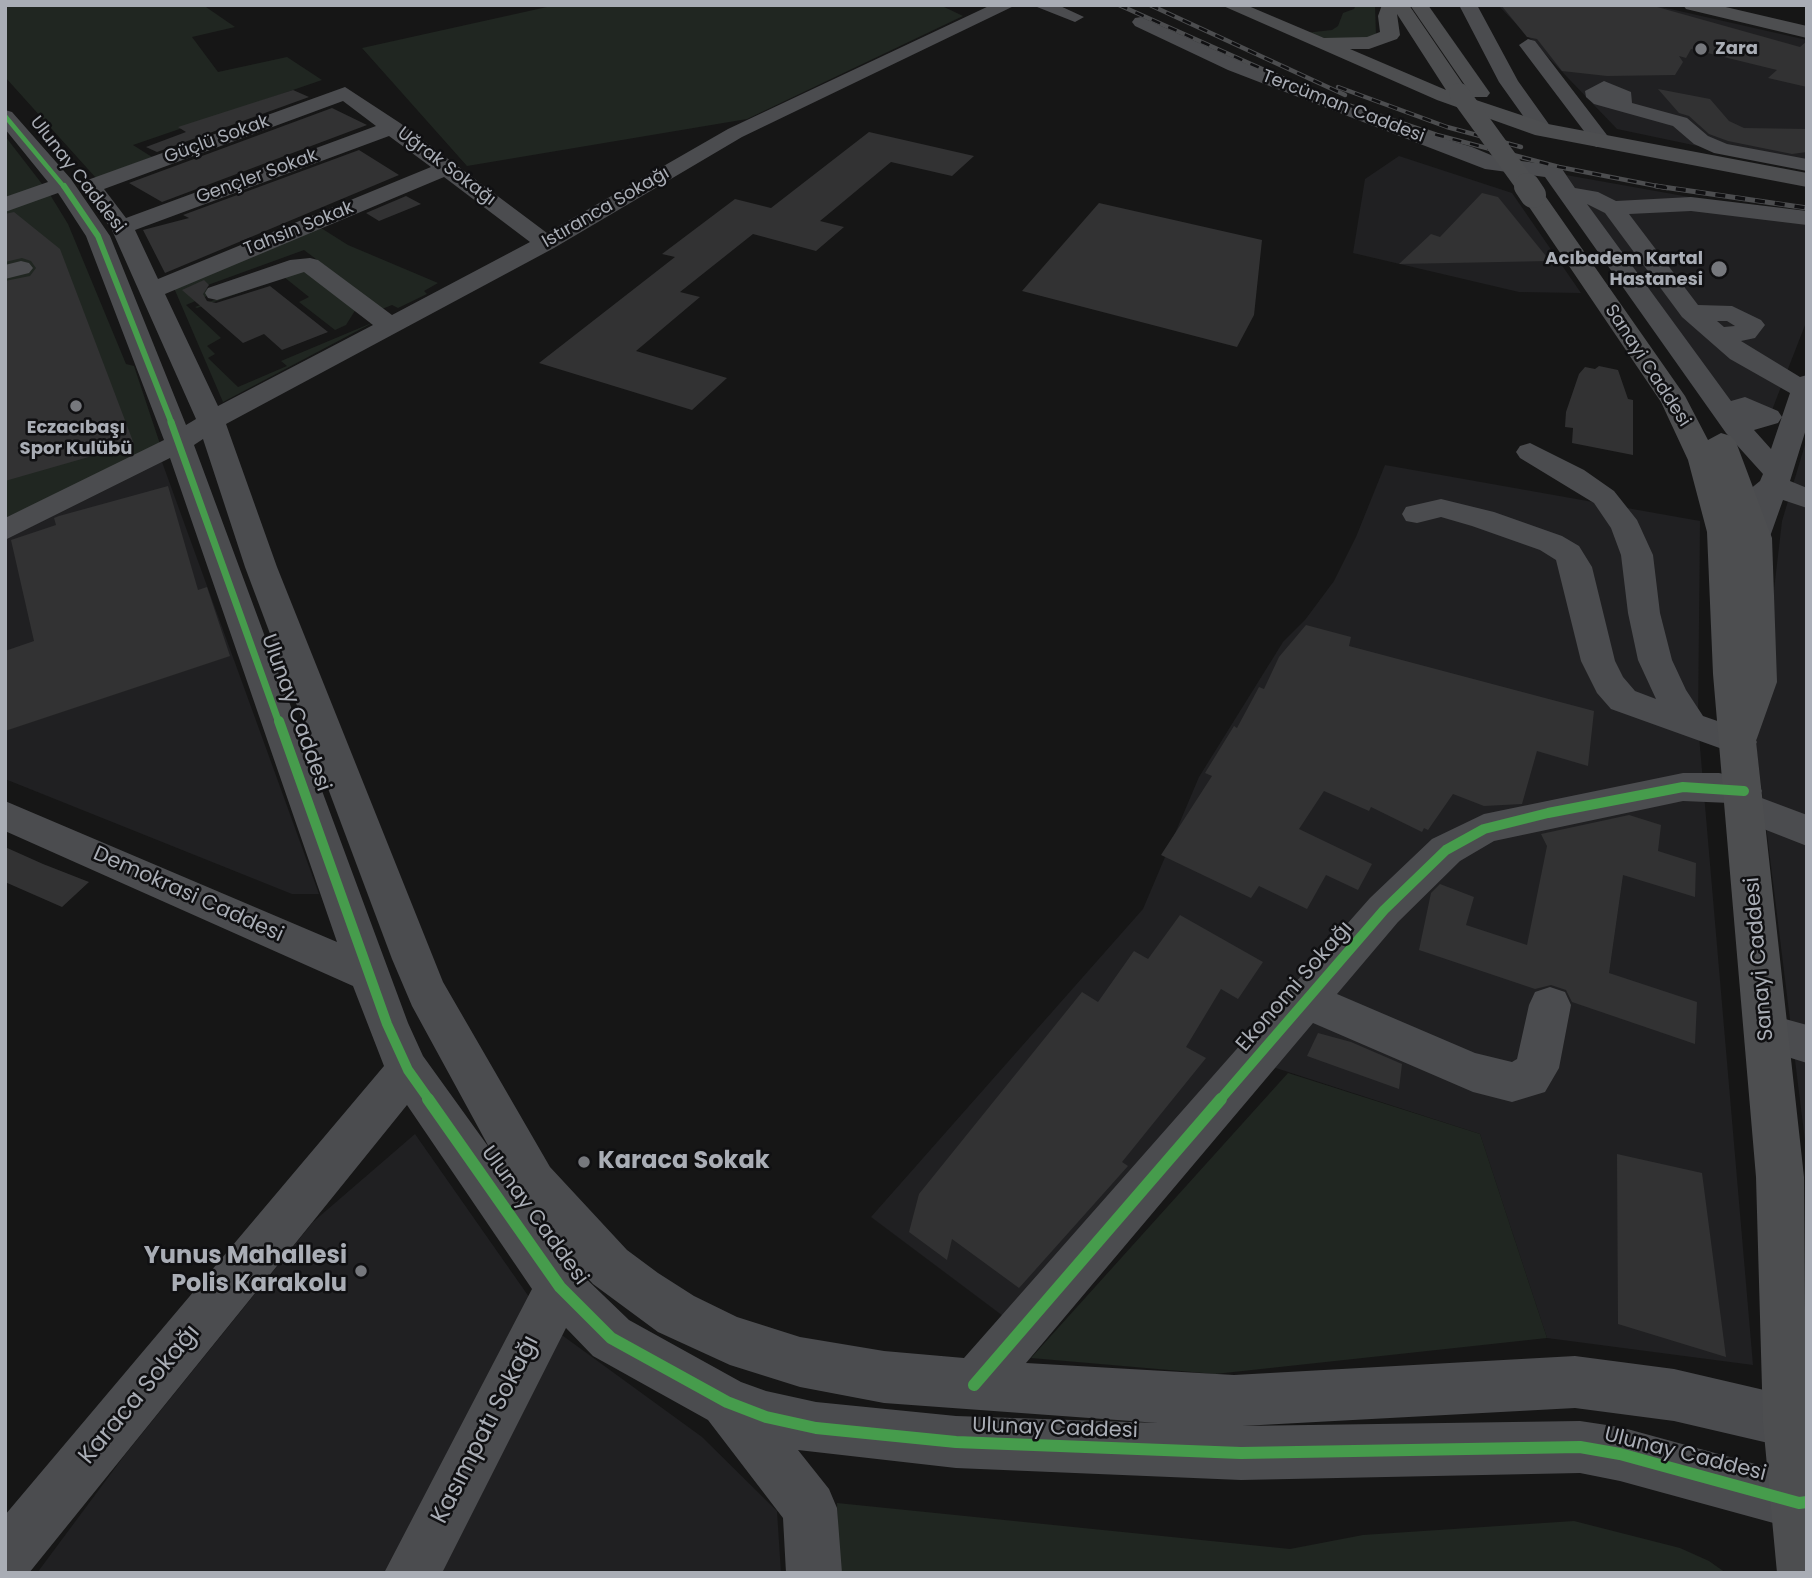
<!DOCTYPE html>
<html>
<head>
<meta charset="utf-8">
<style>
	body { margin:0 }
	#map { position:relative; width:1812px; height:1578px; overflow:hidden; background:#161616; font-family:Poppins,sans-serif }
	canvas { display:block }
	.frame { position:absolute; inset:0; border:7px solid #a9adb5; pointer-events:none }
</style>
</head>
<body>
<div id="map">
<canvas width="1812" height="1578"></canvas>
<div class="frame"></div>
</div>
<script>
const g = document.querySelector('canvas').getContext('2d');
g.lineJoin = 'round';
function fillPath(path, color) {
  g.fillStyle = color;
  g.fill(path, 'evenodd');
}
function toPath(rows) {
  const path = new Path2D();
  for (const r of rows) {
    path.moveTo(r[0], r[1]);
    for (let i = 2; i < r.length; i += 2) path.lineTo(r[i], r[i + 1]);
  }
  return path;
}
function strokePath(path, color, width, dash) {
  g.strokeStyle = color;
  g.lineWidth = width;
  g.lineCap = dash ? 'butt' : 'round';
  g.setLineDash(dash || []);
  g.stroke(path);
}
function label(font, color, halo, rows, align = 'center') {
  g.font = font + ' Poppins,sans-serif';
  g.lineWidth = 5;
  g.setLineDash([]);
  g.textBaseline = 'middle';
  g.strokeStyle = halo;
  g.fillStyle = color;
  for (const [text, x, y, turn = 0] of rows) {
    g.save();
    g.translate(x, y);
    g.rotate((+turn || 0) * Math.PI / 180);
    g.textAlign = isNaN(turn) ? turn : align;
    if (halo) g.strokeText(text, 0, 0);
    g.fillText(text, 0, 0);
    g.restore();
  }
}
fillPath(toPath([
	[1498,5,1653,5,1807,40,1807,169,1617,129],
	[1399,156,1512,193,1581,293,1519,292,1353,253,1365,179],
	[1566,175,1807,218,1807,320,1772,410,1726,401],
	[1807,438,1807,1157,1756,745,1782,521],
	[162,462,319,894,292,894,5,779,5,540],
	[1385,465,1700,521,1698,724,1753,1365,1547,1338,1480,1134,1245,1058,1007,1319,871,1217,1143,909,1199,777,1283,642,1305,620,1334,581,1356,537],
	[415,1134,534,1304,393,1573,37,1573,124,1456,313,1222],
	[559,1333,702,1437,777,1511,781,1573,440,1573]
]), '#202022');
fillPath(toPath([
	[5,5,203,5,235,27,192,37,218,72,287,57,322,80,133,145,152,157,96,178,5,77],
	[556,5,940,5,963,16,747,119,467,166,362,48],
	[1356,5,1375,5,1376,36,1359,40,1334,41,1305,33,1332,30,1338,26,1343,13,1354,9],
	[5,136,49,193,68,224,126,364,134,366,161,447,5,518],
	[321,228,348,245,438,283,424,291,427,294,398,308,392,305,382,309,304,250,205,286,212,294,186,305,221,338,207,346,215,354,208,358,238,387,287,366,281,361,374,322,223,402,174,288],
	[299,269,305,269,356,309,346,325,335,330,299,302,309,297,284,277,197,308,195,307],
	[1288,1073,1480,1134,1547,1338,1215,1374,1031,1358],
	[837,1503,1290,1549,1363,1535,1574,1521,1680,1548,1709,1561,1726,1573,839,1573]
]), '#202621');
fillPath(toPath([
	[1501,5,1650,5,1800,47,1807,41,1807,87,1768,78,1777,70,1691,49,1686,58,1679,56,1683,62,1675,75,1607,76,1562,71,1537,39,1527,37],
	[1658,89,1710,99,1729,121,1744,128,1807,129,1807,152,1792,154,1728,141,1709,134,1689,116,1679,113],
	[293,90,309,97,157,152,146,147,186,132,178,127],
	[332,108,367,125,162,202,129,183],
	[869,132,974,156,952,176,891,162,820,221,844,227,816,251,753,234,680,292,700,297,636,351,727,378,692,410,539,363,675,257,662,254,735,199,771,208],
	[359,150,399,175,165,273,143,230,189,218,183,215],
	[1482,193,1498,197,1550,261,1399,264,1431,234,1440,237],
	[406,196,421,204,379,221,366,213],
	[1099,203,1262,240,1254,315,1237,347,1022,291],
	[14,212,60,249,134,444,5,481,5,281,30,276,36,268,31,261,22,258,5,262,5,214],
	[204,280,209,285,203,294,207,301,216,303,270,286,328,332,282,350,264,334,243,343,182,290],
	[1599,366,1618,370,1628,399,1633,400,1633,455,1572,443,1573,428,1565,427,1566,412,1579,374,1585,367,1595,369],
	[168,486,198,590,207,587,230,656,5,731,5,651,34,641,11,540,56,525,54,518,59,516],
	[1306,625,1351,637,1349,646,1594,711,1588,766,1537,751,1522,804,1484,806,1453,794,1428,830,1424,828,1422,832,1371,807,1369,811,1324,791,1299,829,1372,864,1358,890,1326,875,1307,909,1259,886,1251,898,1161,855,1212,776,1205,773,1234,726,1237,728,1259,687,1264,689,1279,657],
	[1629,815,1661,825,1658,851,1696,863,1695,897,1623,875,1609,973,1697,1002,1695,1044,1572,1002,1566,990,1551,985,1535,989,1419,950,1431,893,1440,884,1474,897,1466,925,1527,945,1547,846,1541,834],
	[5,847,43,864,89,882,62,907,5,882],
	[1180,915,1263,962,1238,999,1221,989,1186,1047,1206,1058,1122,1162,1128,1166,1019,1288,952,1239,947,1260,909,1232,919,1194,1082,992,1098,1002,1134,951,1148,959],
	[1318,1033,1351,1042,1402,1064,1399,1089,1307,1056],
	[1617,1154,1702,1173,1726,1357,1618,1324]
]), '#323233');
fillPath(toPath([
	[991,5,1016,5,742,137,554,248,226,424,277,567,443,982,550,1167,627,1250,658,1273,694,1296,737,1317,800,1337,884,1351,964,1358,1370,898,1432,839,1484,814,1683,773,1719,773,1757,781,1762,791,1759,797,1807,815,1807,846,1733,817,1727,807,1730,803,1683,801,1494,841,1460,861,1398,922,1337,994,1475,1053,1512,1062,1517,1059,1529,1005,1535,992,1550,987,1565,992,1571,1005,1559,1068,1545,1092,1512,1102,1473,1092,1313,1023,1026,1363,1234,1375,1575,1356,1674,1369,1807,1400,1807,1452,1674,1421,1575,1408,1242,1426,1580,1421,1620,1427,1799,1476,1807,1475,1807,1529,1799,1530,1620,1481,1580,1473,1241,1480,956,1468,798,1450,829,1489,837,1508,842,1573,786,1573,783,1518,708,1420,593,1356,566,1328,442,1573,384,1573,532,1289,407,1105,29,1573,5,1573,5,1515,384,1066,353,986,5,831,5,801,337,942,170,458,5,540,5,518,164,440,86,236,62,199,58,193,5,212,5,197,48,182,5,129,5,110,12,112,71,179,110,236,186,425,196,419,111,228,79,187,82,182,345,87,400,123,547,233,728,129,991,5],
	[343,101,376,126,126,218,104,189,343,101],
	[389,136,431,167,158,279,135,230,389,136],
	[444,177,530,242,392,315,318,260,310,258,290,260,208,288,205,293,208,298,217,300,304,272,373,325,218,406,165,294,444,177],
	[203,439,245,567,392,959,412,1006,490,1149,423,1056,408,1023,194,445,203,439],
	[565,1253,593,1284,658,1332,730,1365,800,1387,884,1403,1158,1423,956,1416,816,1402,766,1391,741,1382,629,1320,577,1270,565,1253],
	[1032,5,1058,5,1084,17,1075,22,1032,5],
	[1459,5,1477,5,1518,81,1553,130,1550,134,1536,134,1499,82,1459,5],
	[1141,17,1242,62,1419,131,1472,147,1498,158,1560,166,1575,188,1598,192,1616,201,1691,197,1807,211,1807,225,1691,211,1629,214,1698,305,1732,306,1761,320,1765,325,1755,338,1741,341,1800,377,1807,375,1807,426,1790,481,1807,488,1807,508,1783,500,1767,545,1756,548,1745,545,1741,538,1751,508,1743,505,1738,499,1760,481,1763,474,1726,433,1545,177,1485,169,1228,70,1135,26,1132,22,1135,18,1141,17],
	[1587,204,1605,213,1682,317,1730,359,1790,393,1771,449,1754,430,1778,423,1782,417,1778,411,1745,397,1731,401,1587,204],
	[1717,321,1727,321,1735,326,1724,327,1717,321],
	[1528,39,1535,41,1610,139,1613,143,1610,147,1596,147,1519,45,1528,39],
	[1604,81,1631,92,1632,103,1687,118,1708,136,1727,144,1807,159,1807,171,1714,153,1694,144,1673,126,1594,104,1586,97,1585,91,1604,81],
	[21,261,29,263,33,268,29,273,5,279,5,265,21,261],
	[1530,443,1584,470,1614,491,1637,520,1653,555,1660,613,1672,660,1686,690,1703,716,1752,733,1757,742,1752,751,1739,755,1611,709,1597,693,1581,661,1556,560,1540,550,1472,526,1441,517,1417,523,1406,521,1402,514,1406,507,1441,499,1494,512,1562,536,1579,546,1592,567,1615,661,1623,677,1635,691,1656,699,1638,660,1628,613,1621,555,1611,528,1594,503,1520,458,1516,452,1520,446,1530,443],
	[1767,1014,1807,1025,1807,1063,1752,1046,1746,1033,1752,1020,1767,1014]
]), '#4b4c4f');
fillPath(toPath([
	[1221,5,1246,5,1324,38,1367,37,1380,32,1378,16,1382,5,1409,5,1469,93,1467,97,1548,124,1807,173,1807,187,1535,135,1437,100,1221,5],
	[1397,14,1446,90,1350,49,1369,49,1397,39,1400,35,1397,14],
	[1683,5,1717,5,1807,26,1807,38,1686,9,1683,5],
	[1533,188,1541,190,1685,396,1708,440,1721,433,1731,436,1736,442,1772,538,1777,682,1756,741,1804,1177,1807,1573,1777,1573,1763,1423,1756,1177,1713,674,1707,532,1688,460,1661,402,1521,195,1525,190,1533,188]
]), '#4d4e50');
fillPath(toPath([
	[1410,5,1428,5,1490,93,1487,97,1473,97,1410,5]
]), '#4d4e50');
const railFar1 = toPath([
	[1119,5,1327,98,1437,135,1559,167,1667,188],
	[1150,5,1345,95],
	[1338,87,1447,127,1521,147]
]);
const rail = toPath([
	[1656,186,1807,208]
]);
strokePath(railFar1, '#4c4d4f', 4.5);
strokePath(rail, '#4c4d4f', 5);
strokePath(railFar1, '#101012', 2.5, [9]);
strokePath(rail, '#101012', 3.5, [10]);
strokePath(toPath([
	[1459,93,1528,188]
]), '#4d4e50', 20);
strokePath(toPath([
	[1527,186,1533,195]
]), '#4d4e50', 26);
strokePath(toPath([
	[5,116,65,188]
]), '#469c4c', 4.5);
strokePath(toPath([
	[64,186,98,236,172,424]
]), '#469c4c', 6);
strokePath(toPath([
	[171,422,279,723]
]), '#469c4c', 7);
strokePath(toPath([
	[279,721,387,1024,408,1070,430,1101],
	[1219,1101,1384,910,1446,850,1484,829,1548,813,1683,787,1744,791]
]), '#469c4c', 10);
strokePath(toPath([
	[428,1099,560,1287,611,1338,727,1402,766,1417,816,1428,956,1442,1241,1453,1580,1447,1620,1454,1799,1503,1807,1502],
	[974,1385,1221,1099]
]), '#469c4c', 12);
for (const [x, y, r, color] of [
	[1701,49,7,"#76787d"],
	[1719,269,9,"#76787d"],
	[76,406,7,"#76787d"],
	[584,1162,7,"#76787d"],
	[361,1271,7,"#76787d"]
]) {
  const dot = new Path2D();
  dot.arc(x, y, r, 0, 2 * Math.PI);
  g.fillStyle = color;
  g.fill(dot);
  strokePath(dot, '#101012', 2.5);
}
label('bold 18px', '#a9adb5', '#101012', [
	["Zara",1715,49],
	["Acıbadem Kartal",1703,259,"right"],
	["Hastanesi",1703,280,"right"],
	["Eczacıbaşı",76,428,"center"],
	["Spor Kulübü",76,449,"center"]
], 'left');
label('18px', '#a9adb5', '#101012', [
	["Tercüman Caddesi",1343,107,21],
	["Güçlü Sokak",217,140,-20],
	["Uğrak Sokağı",446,167,37],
	["Ulunay Caddesi",77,175,52],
	["Gençler Sokak",257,177,-20],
	["Istıranca Sokağı",606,208,-30],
	["Tahsin Sokak",299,229,-22],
	["Sanayi Caddesi",1647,366,57]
]);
label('21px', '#a9adb5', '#101012', [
	["Ulunay Caddesi",295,713,70],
	["Demokrasi Caddesi",188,895,24],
	["Sanayi Caddesi",1760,959,-95],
	["Ekonomi Sokağı",1295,987,-49],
	["Ulunay Caddesi",534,1216,54],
	["Ulunay Caddesi",1055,1429,2],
	["Ulunay Caddesi",1685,1455,14]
]);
label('bold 24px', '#a9adb5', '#101012', [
	["Karaca Sokak",598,1162],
	["Yunus Mahallesi",347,1257,"right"],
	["Polis Karakolu",347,1285,"right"]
], 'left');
label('24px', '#a9adb5', '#101012', [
	["Karaca Sokağı",140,1395,-50],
	["Kasımpatı Sokağı",486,1430,-63]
]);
</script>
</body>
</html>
